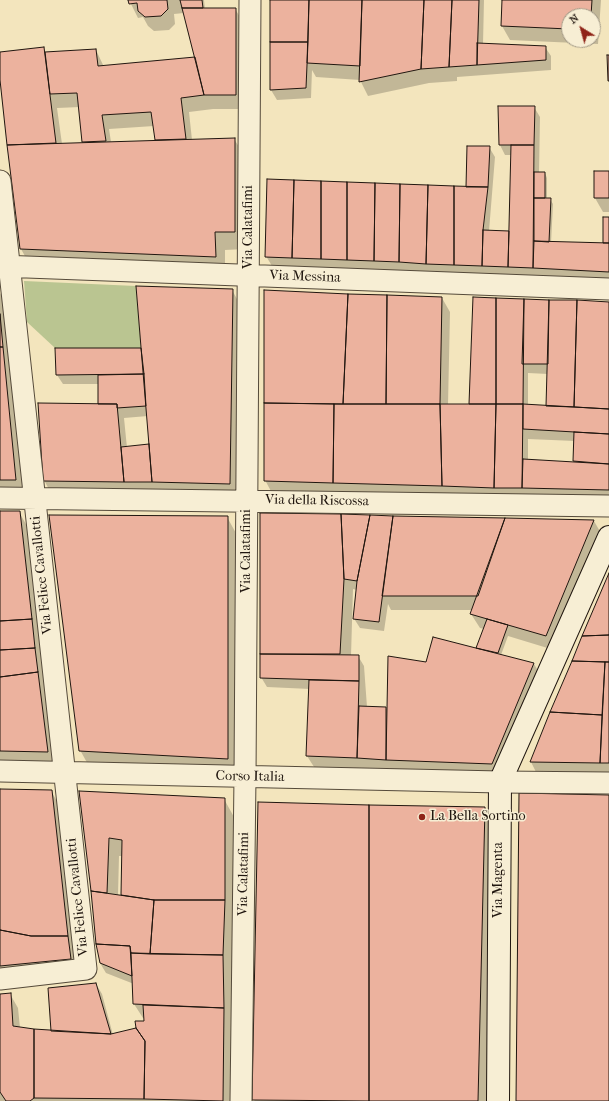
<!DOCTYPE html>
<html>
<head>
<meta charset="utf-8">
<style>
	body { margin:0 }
	#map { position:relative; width:609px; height:1101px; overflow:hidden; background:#f3e5bd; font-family:"IM FELL French Canon",serif }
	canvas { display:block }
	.north { position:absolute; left:561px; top:8px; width:40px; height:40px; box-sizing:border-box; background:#f7eed4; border:1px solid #a19885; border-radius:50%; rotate:323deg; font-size:11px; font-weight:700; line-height:16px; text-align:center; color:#20160f }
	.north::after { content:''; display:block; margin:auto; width:14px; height:18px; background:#8f2418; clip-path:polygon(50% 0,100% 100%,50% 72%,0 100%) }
</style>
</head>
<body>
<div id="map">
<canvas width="609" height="1101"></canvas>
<div class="north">N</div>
</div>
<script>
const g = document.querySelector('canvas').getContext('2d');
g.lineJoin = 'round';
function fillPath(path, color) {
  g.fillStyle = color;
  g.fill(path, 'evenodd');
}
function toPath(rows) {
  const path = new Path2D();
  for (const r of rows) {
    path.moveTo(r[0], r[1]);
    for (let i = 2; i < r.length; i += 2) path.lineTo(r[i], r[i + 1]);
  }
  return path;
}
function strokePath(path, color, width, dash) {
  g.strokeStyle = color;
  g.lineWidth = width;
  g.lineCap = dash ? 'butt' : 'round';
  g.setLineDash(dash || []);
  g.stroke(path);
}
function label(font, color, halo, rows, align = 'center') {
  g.font = font + ' "IM FELL French Canon",serif';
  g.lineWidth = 3;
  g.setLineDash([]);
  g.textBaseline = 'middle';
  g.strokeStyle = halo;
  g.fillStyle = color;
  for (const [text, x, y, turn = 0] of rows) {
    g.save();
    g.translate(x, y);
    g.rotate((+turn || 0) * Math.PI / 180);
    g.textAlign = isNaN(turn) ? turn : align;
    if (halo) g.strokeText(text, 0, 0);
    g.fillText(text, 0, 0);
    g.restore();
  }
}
fillPath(toPath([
	[24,281,136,286,141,348,55,348,27,322]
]), '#bac591');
fillPath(toPath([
	[129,0,204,0,205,9,235,9,244,23,243,109,213,109,189,112,192,140,234,139,245,156,245,249,225,250,225,275,31,267,21,249,0,71,0,53,43,48,46,53,96,50,104,67,197,58,184,13,174,14,175,24,169,30,154,31,148,26,143,17,138,18],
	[80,107,84,143,62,144,57,108],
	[154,126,157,141,111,142,109,129],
	[271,0,484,0,483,44,545,47,551,56,551,70,457,77,457,81,429,83,368,96,360,80,316,77,312,70,311,98,277,100,271,90],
	[503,0,601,0,598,44,510,40,502,26],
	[569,16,593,16,593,40,569,40],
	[499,107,534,107,540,117,539,173,545,173,547,178,547,199,550,199,553,204,551,243,605,244,609,218,609,281,272,266,266,256,467,188,489,147,495,157,489,231,510,232,511,155,505,155,500,145],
	[609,172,609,212,603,212,595,198],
	[232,290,242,308,240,501,52,495,44,480,99,405,99,384,63,384,57,375,56,349,142,349],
	[148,416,150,445,127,448,124,418],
	[265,291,442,298,450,312,448,405,470,405,474,299,609,303,609,500,273,495,265,480],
	[528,373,548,374,547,407,528,405],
	[528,439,575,441,574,463,528,460],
	[0,293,5,301,24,493,0,494],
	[0,512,19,512,27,526,44,683,46,687,55,766,0,765],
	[261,514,594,521,602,535,554,650,508,636,501,655,534,664,544,681,502,781,393,769,364,768,364,770,361,768,363,772,316,770,307,756,310,689,267,687,261,677],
	[353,589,357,590,353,617,360,628,384,631,388,604,391,610,473,610,471,614,480,628,484,629,477,648,478,649,426,663,388,711,386,708,367,707,364,666,358,656,351,656],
	[227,517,237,535,237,776,90,768,80,750],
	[609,575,609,776,607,773,536,772,531,762],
	[0,790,51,791,61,808,79,973,0,980],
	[81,792,224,799,234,817,231,1101,0,1101,0,995,10,994,18,1008,20,1028,52,1032,96,984,102,994,113,1035,137,1029,145,1023,145,1018,143,1018,134,1004,134,984,106,973,100,963],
	[119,856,123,856,122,896,118,896],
	[484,808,495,826,488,1101,254,1101]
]), '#0003');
const building = toPath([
	[128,0,167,0,168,9,161,16,145,17,138,11,137,3,129,4,128,0],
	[180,0,202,0,203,8,182,8,180,0],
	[270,0,309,0,308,42,270,42,270,0],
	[309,0,362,0,360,66,307,63,309,0],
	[362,0,424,0,421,69,359,82,362,0],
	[424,0,452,0,449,67,421,69,424,0],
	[452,0,479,0,477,65,449,67,452,0],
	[502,0,592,0,591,16,569,16,569,29,501,26,502,0],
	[182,8,236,8,236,95,204,95,182,8],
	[270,42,308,42,306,88,270,90,270,42],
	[477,43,546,46,546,60,477,65,477,43],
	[44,47,56,143,7,145,0,80,0,52,44,47],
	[96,49,98,66,195,57,204,95,181,98,186,139,155,140,151,112,102,115,106,141,82,142,77,93,50,94,45,52,96,49],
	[607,55,609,55,609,81,608,81,607,55],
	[498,106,535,106,534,145,499,145,498,106],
	[235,138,235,232,215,232,216,257,20,249,7,145,235,138],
	[511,145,534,145,533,268,508,267,511,145],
	[467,146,490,146,488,187,466,187,467,146],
	[594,171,609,171,609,198,594,198,594,171],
	[534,172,545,172,545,198,534,198,534,172],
	[267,179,294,180,292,258,265,257,267,179],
	[294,180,321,181,321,259,292,258,294,180],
	[321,181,347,182,347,260,321,259,321,181],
	[347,182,375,183,374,261,347,260,347,182],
	[375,183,400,184,399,262,374,261,375,183],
	[400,184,428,185,426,264,399,262,400,184],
	[428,185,454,186,454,265,426,264,428,185],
	[454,186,488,187,483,230,482,266,454,265,454,186],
	[534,198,551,198,549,242,534,241,534,198],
	[603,217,609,217,609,243,603,243,603,217],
	[483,230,509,231,508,267,482,266,483,230],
	[534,241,609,243,609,272,533,268,534,241],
	[136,286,233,289,230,484,152,482,136,286],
	[264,290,348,294,343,404,264,403,264,290],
	[348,294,387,295,386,404,343,404,348,294],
	[387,295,442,297,440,404,386,404,387,295],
	[473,297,496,298,496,404,469,404,473,297],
	[496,298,524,299,523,404,496,404,496,298],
	[524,299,549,300,548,364,522,364,524,299],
	[549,300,577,300,574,407,546,406,549,300],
	[577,300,609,302,609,409,574,407,577,300],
	[0,314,3,347,0,347,0,314],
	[0,347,3,347,16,480,0,480,0,347],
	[55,348,141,348,144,374,56,375,55,348],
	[144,374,146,406,117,408,117,404,98,404,98,375,144,374],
	[38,403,117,404,124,482,43,481,38,403],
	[264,403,334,404,333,483,264,481,264,403],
	[334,404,440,404,442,486,333,483,334,404],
	[440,404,496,404,494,488,442,486,440,404],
	[496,404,523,404,522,488,494,488,496,404],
	[523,404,609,409,609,434,523,429,523,404],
	[574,432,609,434,609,464,573,461,574,432],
	[149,444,152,482,124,482,121,447,149,444],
	[523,459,609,464,609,490,522,488,523,459],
	[0,511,20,511,32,619,0,621,0,511],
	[260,513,341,514,344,579,340,654,260,654,260,513],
	[341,514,370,515,357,581,344,579,341,514],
	[49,515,228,516,228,759,79,751,49,515],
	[370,515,393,516,379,622,353,619,357,581,370,515],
	[393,516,505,518,478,596,382,596,393,516],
	[505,518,594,520,546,636,470,614,505,518],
	[609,573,609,635,582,636,609,573],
	[32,619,35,648,0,650,0,621,32,619],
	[487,619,508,625,498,653,476,648,487,619],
	[609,635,609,662,572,661,582,636,609,635],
	[433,637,534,663,492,764,386,760,388,656,426,662,433,637],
	[35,648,38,672,0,677,0,650,35,648],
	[260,654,359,655,359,681,260,678,260,654],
	[572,661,605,662,602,715,550,712,572,661],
	[605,662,609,662,609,763,600,763,605,662],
	[38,672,48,752,0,751,0,677,38,672],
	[309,680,359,681,357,758,306,756,309,680],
	[359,706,386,707,386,760,357,758,359,706],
	[550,712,602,715,600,763,530,762,550,712],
	[0,789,52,790,68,936,31,936,0,930,0,789],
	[79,791,225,798,225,900,154,900,121,895,122,840,109,838,107,893,91,891,79,791],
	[519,793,609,795,609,1101,516,1101,519,793],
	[258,802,369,805,369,1101,252,1100,258,802],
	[369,805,485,807,478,1101,369,1101,369,805],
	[91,891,154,900,150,954,131,953,130,946,96,944,91,891],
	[154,900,225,900,223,955,150,954,154,900],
	[0,930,31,936,68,936,71,959,0,966,0,930],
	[96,944,130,946,132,976,100,963,96,944],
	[131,953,223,955,224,1008,133,1004,131,953],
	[96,983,111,1034,51,1031,48,988,96,983],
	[11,993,13,1026,34,1029,34,1098,30,1101,6,1101,0,1092,0,994,11,993],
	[143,1005,224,1008,223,1101,144,1099,145,1041,136,1028,135,1021,144,1021,143,1005],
	[136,1028,145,1041,144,1099,34,1098,34,1029,111,1034,136,1028]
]);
fillPath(building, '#ecb29e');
strokePath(building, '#20160f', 1);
const street = toPath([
	[0,181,86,969,0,979],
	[0,266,609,289],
	[0,498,609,506],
	[0,771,500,782,609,783],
	[241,1101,245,777,250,0]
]);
const secondary = toPath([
	[498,1101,500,782,609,537]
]);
strokePath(street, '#554a3a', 23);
strokePath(secondary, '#20160f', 24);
strokePath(street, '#f7eed4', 21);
strokePath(secondary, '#f7eed4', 22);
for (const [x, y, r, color] of [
	[422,817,4,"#8f2418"]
]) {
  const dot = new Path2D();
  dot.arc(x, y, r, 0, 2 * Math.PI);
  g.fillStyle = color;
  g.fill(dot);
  strokePath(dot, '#f7eed4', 1.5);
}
label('14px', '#20160f', '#f7eed4', [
	["Via Calatafimi",249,227,-90],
	["Via Messina",305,277,2],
	["Via della Riscossa",317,501,1],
	["Via Calatafimi",247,551,-90],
	["Via Felice Cavallotti",42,575,-96],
	["Corso Italia",250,777,1],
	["Via Calatafimi",244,874,-89],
	["Via Magenta",499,880,-90],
	["Via Felice Cavallotti",78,897,-96]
]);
label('14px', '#20160f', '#f7eed4', [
	["La Bella Sortino",430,817]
], 'left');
</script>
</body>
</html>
